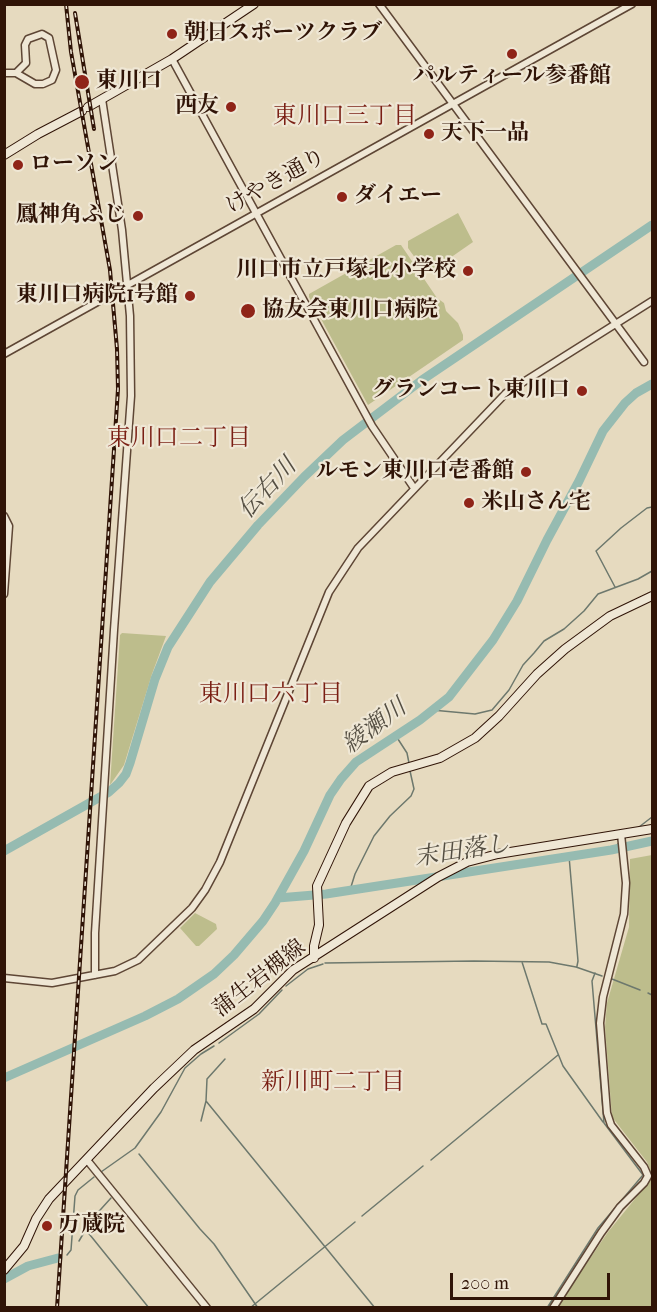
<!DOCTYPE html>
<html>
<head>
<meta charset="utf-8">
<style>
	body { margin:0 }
	#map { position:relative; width:657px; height:1312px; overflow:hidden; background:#e6dabf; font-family:"IM FELL French Canon",serif }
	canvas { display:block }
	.frame { position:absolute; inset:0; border:6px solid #301407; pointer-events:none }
	.scale { position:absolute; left:450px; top:1273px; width:160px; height:27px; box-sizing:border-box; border:3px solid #301407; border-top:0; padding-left:8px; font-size:18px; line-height:21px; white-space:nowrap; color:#301407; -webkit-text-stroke:4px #efe7d5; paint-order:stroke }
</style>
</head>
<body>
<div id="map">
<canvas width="657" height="1312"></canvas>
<div class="frame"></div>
<div class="scale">200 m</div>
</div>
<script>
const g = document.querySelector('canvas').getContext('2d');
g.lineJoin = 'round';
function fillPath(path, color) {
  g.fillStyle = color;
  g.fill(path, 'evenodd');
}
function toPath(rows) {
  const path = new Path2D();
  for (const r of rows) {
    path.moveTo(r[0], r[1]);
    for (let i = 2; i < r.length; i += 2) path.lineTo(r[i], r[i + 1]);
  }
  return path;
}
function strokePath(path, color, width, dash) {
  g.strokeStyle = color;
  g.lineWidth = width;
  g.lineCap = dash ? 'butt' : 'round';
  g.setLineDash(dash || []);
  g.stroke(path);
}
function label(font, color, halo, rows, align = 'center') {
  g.font = font + ' "IM FELL French Canon","Noto Serif JP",serif';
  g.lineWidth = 4.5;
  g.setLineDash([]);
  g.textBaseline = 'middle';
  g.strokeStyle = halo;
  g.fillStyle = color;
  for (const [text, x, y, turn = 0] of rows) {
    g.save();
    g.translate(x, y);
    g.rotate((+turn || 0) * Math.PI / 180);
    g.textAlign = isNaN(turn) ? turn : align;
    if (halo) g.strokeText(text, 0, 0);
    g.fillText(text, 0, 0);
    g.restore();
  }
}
fillPath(toPath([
	[458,213,473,242,450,258,452,262,437,274,433,268,426,273,408,248,408,241],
	[396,245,401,245,437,298,444,303,446,311,458,323,463,335,463,340,368,405,309,297,309,294],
	[122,633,166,636,152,674,124,765,110,785,120,635],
	[652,855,652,1175,647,1162,612,1117,605,1027,607,1003,629,927,630,859],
	[195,913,216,924,217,929,199,946,196,946,180,928],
	[652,1178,652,1307,557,1307,608,1232]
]), '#bdbd8c');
strokePath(toPath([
	[615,587,596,551,621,528,647,508,652,507],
	[152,678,155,679],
	[432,710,475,714,492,710,509,690,523,665,534,653,544,641,564,629,584,611,598,594,638,579,652,571],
	[396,736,407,753,409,763],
	[639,827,652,817],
	[611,850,619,843],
	[569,856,578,961,577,966],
	[350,890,355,874,374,836,390,816,411,796,414,789,410,771],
	[522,962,542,1024,546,1024,563,1066,603,1122],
	[325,963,474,961,549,962,576,967,602,976],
	[612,979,640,990],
	[286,986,308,969,323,964],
	[648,993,652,995],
	[219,1043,259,1014,282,990],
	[206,1101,375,1308],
	[201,1121,206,1101,207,1079,225,1059],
	[139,1154,200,1229,214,1244,258,1308],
	[431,1160,558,1055],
	[101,1172,135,1148,161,1112,185,1068,201,1054,214,1046],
	[362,1216,423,1166],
	[86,1230,149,1308],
	[79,1241,92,1219,111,1198],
	[67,1255,71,1250,75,1196,78,1190,94,1177],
	[250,1308,355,1222],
	[547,1308,598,1228,643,1175,604,1123,592,981,595,973]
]), '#6d786d', 1.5);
strokePath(toPath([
	[4,851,109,792,119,783,126,774,130,763,155,679,168,647,210,582,258,525,304,477,343,440,422,380,652,225],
	[278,898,326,894,611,850,652,841],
	[4,1078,145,1016,178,999,214,974,234,955,263,921,275,903,304,851,330,795,341,779,356,762,420,720,449,697,493,640,517,601,547,540,579,481,603,431,625,403,636,393,652,384],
	[4,1279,28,1266,58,1258]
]), '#96bbb1', 9);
const tertiary = toPath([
	[379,4,644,362],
	[172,59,372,426,414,488],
	[4,73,16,73,35,84,43,84,52,80,56,70,49,38,42,34,28,39,25,45,26,63,16,73],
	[4,354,632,4],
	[4,516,9,526,4,594],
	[95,975,95,933,114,630,131,396,130,316,122,230,102,99],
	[4,978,52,983,115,971,138,960,192,908,205,890,220,862,329,592,358,548,506,393,652,301],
	[87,1160,207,1308],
	[553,1308,601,1233,620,1207,644,1183,648,1176,644,1167,611,1125,607,1113,600,1023,603,997,624,914,626,883,621,834]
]);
const secondary = toPath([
	[88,107,172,59,254,4],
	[4,155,38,134,82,111],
	[314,958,314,946,319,925,317,886,346,823,369,786,392,772,440,758,475,738,499,716,537,674,565,649,610,616,652,596],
	[4,1270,24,1246,36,1219,49,1199,154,1088,194,1050,254,1009,293,970,438,877,467,862,498,854,652,829]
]);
strokePath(tertiary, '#5e4635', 9);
strokePath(secondary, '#301407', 10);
strokePath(tertiary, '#efe7d5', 6);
strokePath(secondary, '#efe7d5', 8);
const rail = toPath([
	[75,13,94,129],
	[57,1308,118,389,117,349,110,270,71,52,66,4]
]);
strokePath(rail, '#301407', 4);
strokePath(rail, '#efe7d5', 1.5, [4.5]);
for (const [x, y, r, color] of [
	[172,34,6,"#8f2418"],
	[512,54,6,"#8f2418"],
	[82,82,8,"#8f2418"],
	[231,107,6,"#8f2418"],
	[429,134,6,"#8f2418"],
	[18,165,6,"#8f2418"],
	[342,197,6,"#8f2418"],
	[138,216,6,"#8f2418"],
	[468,271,6,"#8f2418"],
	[190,296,6,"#8f2418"],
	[248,311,8,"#8f2418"],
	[582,391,6,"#8f2418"],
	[526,472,6,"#8f2418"],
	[469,503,6,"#8f2418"],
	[47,1226,6,"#8f2418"]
]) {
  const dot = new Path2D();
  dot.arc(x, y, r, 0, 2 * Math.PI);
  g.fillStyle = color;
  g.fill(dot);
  strokePath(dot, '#efe7d5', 2);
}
label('bold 22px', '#301407', '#efe7d5', [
	["朝日スポーツクラブ",184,34],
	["パルティール参番館",512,77,"center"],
	["東川口",96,82],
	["西友",219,107,"right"],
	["天下一品",441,134],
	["ローソン",30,165],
	["ダイエー",354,197],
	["鳳神角ふじ",126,216,"right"],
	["川口市立戸塚北小学校",456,271,"right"],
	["東川口病院1号館",178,296,"right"],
	["協友会東川口病院",262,311],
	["グランコート東川口",570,391,"right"],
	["ルモン東川口壱番館",514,472,"right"],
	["米山さん宅",481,503],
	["万蔵院",59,1226]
], 'left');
label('22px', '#301407', '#efe7d5', [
	["けやき通り",276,182,-29],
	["蒲生岩槻線",260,979,-38]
]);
label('24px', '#7a1f14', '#efe7d5', [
	["東川口三丁目",345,117],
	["東川口二丁目",179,439],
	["東川口六丁目",271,695],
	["新川町二丁目",333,1083]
]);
label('italic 24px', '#544e42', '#efe7d5', [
	["伝右川",268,489,-47],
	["綾瀬川",375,727,-37],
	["末田落し",462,852,-9]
]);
</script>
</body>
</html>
